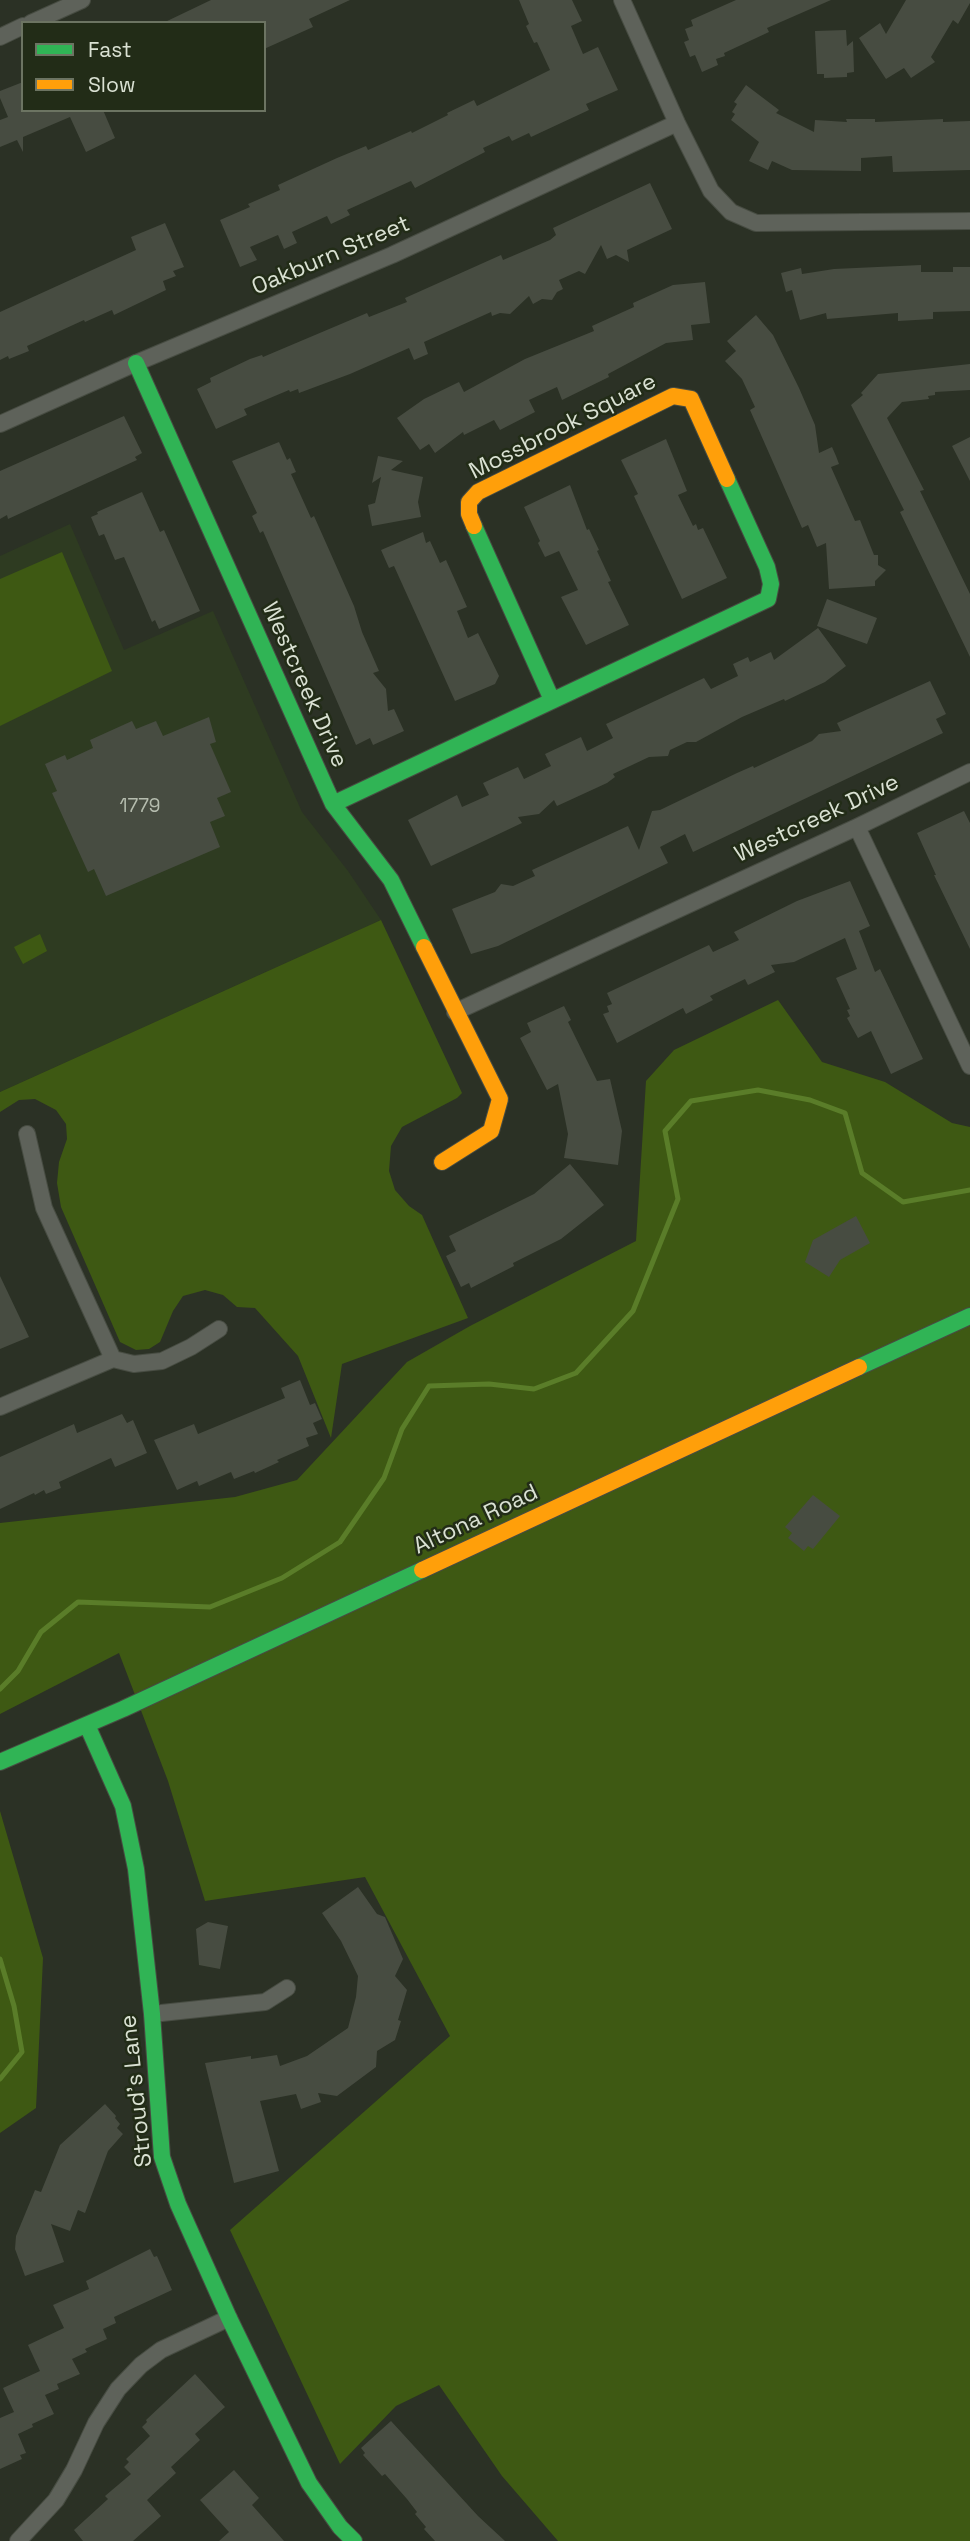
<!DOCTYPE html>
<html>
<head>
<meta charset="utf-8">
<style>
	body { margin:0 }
	#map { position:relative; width:970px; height:2541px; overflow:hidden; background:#2b3125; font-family:"Space Grotesk",sans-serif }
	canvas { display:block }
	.legend { position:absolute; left:21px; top:21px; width:245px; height:91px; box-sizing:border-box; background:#222c17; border:2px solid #6c7462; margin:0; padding:9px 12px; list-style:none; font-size:21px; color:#dae1d3 }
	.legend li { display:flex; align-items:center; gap:14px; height:35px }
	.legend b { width:35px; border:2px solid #6c7462 }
</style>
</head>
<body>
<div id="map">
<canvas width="970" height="2541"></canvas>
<ul class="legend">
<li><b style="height:9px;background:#30b455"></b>Fast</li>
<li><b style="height:9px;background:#ff9f0a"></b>Slow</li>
</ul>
</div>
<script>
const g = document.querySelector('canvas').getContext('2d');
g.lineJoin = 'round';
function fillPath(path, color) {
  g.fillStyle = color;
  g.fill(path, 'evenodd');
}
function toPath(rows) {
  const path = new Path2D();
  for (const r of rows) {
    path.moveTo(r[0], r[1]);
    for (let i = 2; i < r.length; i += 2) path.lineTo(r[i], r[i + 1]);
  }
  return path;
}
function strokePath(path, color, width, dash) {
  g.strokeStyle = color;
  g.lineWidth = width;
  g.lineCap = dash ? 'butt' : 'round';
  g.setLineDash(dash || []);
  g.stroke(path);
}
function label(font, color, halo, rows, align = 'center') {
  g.font = font + ' "Space Grotesk",sans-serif';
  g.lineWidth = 5;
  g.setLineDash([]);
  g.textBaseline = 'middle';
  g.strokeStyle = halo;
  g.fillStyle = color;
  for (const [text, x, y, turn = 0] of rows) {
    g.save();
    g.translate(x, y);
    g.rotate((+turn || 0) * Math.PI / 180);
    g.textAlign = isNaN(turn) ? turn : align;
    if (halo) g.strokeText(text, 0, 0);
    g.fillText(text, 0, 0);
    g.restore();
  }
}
fillPath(toPath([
	[70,524,124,650,213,611,302,812,348,871,381,920,0,1092,0,556]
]), '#2e3b21');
fillPath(toPath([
	[62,552,112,671,0,726,0,579],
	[381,920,462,1093,457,1098,402,1127,391,1146,389,1171,395,1190,409,1206,422,1215,468,1318,342,1364,331,1438,298,1356,255,1308,237,1307,223,1295,205,1290,183,1296,173,1311,160,1342,149,1349,136,1350,120,1342,61,1207,57,1183,59,1162,67,1139,66,1124,56,1110,35,1099,19,1100,0,1112,0,1092],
	[40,934,47,951,23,964,14,947],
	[778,1000,822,1062,885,1082,952,1123,970,1127,970,2541,558,2541,502,2476,439,2385,396,2406,340,2464,230,2230,450,2036,365,1877,205,1901,168,1781,119,1653,0,1714,0,1523,235,1497,297,1480,407,1362,470,1326,636,1241,646,1081,674,1050],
	[0,1811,43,1958,36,2108,0,2133]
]), '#3e5913');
strokePath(toPath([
	[0,1689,18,1671,41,1632,78,1602,210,1607,282,1578,340,1542,384,1478,402,1429,429,1386,489,1384,534,1389,576,1373,633,1311,678,1199,665,1131,691,1101,758,1090,810,1100,845,1113,862,1173,903,1202,970,1190],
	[0,1959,14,2006,22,2052,0,2079]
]), '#5a7d29', 5);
fillPath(toPath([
	[211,0,350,0,309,19,313,27,264,49,264,23,163,23],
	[519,0,572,0,582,21,571,26,583,54,598,47,618,90,586,104,589,110,531,137,529,133,512,141,509,136,483,148,485,152,415,188,411,181,347,210,350,215,331,224,327,216,292,232,297,243,284,249,278,235,250,247,257,260,240,267,220,220,250,207,248,204,280,190,278,185,337,158,366,146,368,150,411,131,412,133,448,115,447,113,474,100,477,106,550,70,537,42,534,43,526,26,529,24],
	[736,0,831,0,767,28,769,32,724,53,725,56,716,59,718,65,702,72,695,55,690,57,684,42,689,40,685,29,693,26,691,20],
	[906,0,970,0,970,3,958,24,953,20,931,57,935,62,911,78,904,68,886,79,859,38,880,23,886,34],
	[846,30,847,46,853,41,854,72,847,73,847,77,824,78,824,74,817,74,815,31],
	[23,82,23,110,103,110,115,138,86,152,70,117,23,137,23,152,17,140,0,147,0,120,8,117,0,98,0,91],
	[746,85,779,110,776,113,814,132,815,120,847,122,846,119,875,119,875,122,943,119,943,122,970,121,970,170,893,172,892,156,861,158,861,171,792,170,772,161,768,170,749,161,759,142,731,120,735,114,732,112,737,104,734,102],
	[650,183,672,229,627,250,629,262,616,255,607,259,601,245,585,274,579,271,559,280,563,289,557,292,552,300,542,299,533,304,529,296,510,314,500,313,492,316,491,312,424,342,428,354,414,360,409,348,350,374,299,393,298,389,290,392,289,390,244,409,247,415,216,429,197,389,211,382,210,378,250,359,262,355,263,357,367,313,369,317,407,302,405,298,501,255,503,260,550,240,556,235,553,228],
	[165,223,184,267,173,271,176,276,163,281,166,290,114,315,112,310,85,322,84,320,27,346,29,351,9,359,8,356,0,360,0,312,136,250,131,237],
	[921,265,921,272,953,272,953,267,970,267,970,311,933,312,933,319,898,321,898,313,827,319,826,313,800,320,792,290,786,292,781,273,801,268,802,274,834,269],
	[705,282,710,323,691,325,693,340,666,343,608,374,609,377,562,400,557,387,529,400,535,412,500,430,494,420,464,435,463,432,435,453,429,444,420,450,397,418,424,399,459,382,464,392,525,359,594,331,592,326,634,307,633,303,673,285],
	[756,315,773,335,799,388,815,425,819,453,832,447,836,456,839,464,831,467,855,521,860,520,874,555,878,555,878,565,886,570,875,581,875,586,829,589,826,543,817,547,808,525,802,528,750,410,755,407,742,379,725,361,736,351,727,341],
	[970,364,970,390,935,392,935,395,928,396,929,399,902,402,887,418,924,490,920,491,970,594,970,657,900,512,904,510,851,405,863,395,861,393,878,374],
	[124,416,142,453,135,457,137,460,8,519,7,515,0,519,0,471],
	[970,437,970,481,952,446],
	[666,439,687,491,678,495,693,526,696,524,698,530,703,528,727,578,682,599,639,507,634,496,638,494,621,460],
	[279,442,287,460,290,458,296,472,291,474,311,518,314,516,354,606,362,632,379,671,373,673,386,689,388,711,394,709,404,731,373,745,370,738,356,745,263,531,260,533,252,516,257,513,232,461],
	[378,456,403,461,391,470,423,477,418,502,421,517,372,526,368,505,375,503,381,477,372,483],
	[570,485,587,530,589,529,599,550,597,551,611,581,608,582,629,625,586,645,561,597,578,590,559,551,545,557,538,543,540,541,524,507],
	[142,492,160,532,164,530,200,611,159,629,155,620,152,622,124,557,115,560,104,534,99,536,91,517,98,514,97,512],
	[423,532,426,543,430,541,440,563,446,560,467,607,457,611,468,638,478,633,499,676,495,684,455,701,394,566,389,568,381,550],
	[827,599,877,618,867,644,817,626],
	[818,628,846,666,825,682,785,701,784,699,742,717,696,742,687,742,670,750,668,756,649,757,613,774,615,777,607,783,557,806,554,800,539,814,518,817,522,823,431,866,408,820,457,795,462,807,489,795,483,783,518,767,524,779,551,766,545,754,581,737,587,751,613,738,606,724,704,678,711,689,738,676,733,664,748,657,750,662,771,652,774,660],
	[930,681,946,714,936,719,943,733,693,852,685,834,660,847,668,863,498,946,471,954,452,909,495,892,501,884,513,886,535,876,532,870,628,826,639,850,652,811,660,810,737,773,753,766,754,768,812,741,819,734,841,731,837,723],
	[209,717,216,742,210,744,231,792,217,798,225,816,210,822,220,847,106,896,94,869,88,872,52,793,57,791,45,764,65,755,67,760,93,748,90,740,132,721,136,729,156,721,163,736],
	[964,811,970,823,970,949,934,875,936,875,917,833],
	[850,881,870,926,859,931,875,972,880,969,923,1059,891,1074,871,1031,858,1038,847,1018,850,1016,847,1010,850,1009,836,978,857,969,845,938,794,962,771,965,775,972,748,985,745,979,710,996,713,1000,686,1014,683,1008,617,1043,603,1014,609,1012,607,1006,612,1004,607,993,709,945,713,952,739,940,734,932,797,901],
	[564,1006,571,1020,568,1022,597,1081,610,1079,622,1131,618,1165,564,1158,568,1134,558,1084,547,1090,520,1038,531,1032,527,1023],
	[570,1164,604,1205,561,1239,513,1263,514,1266,471,1288,469,1283,461,1287,446,1256,456,1251,449,1236,534,1194],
	[856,1216,870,1243,840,1260,829,1277,805,1262,813,1240],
	[0,1276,29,1337,0,1349],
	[300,1380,310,1405,315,1403,322,1419,313,1423,318,1434,306,1438,309,1446,277,1460,279,1462,255,1473,254,1471,234,1479,231,1472,199,1486,197,1481,177,1490,154,1440,194,1424,198,1434,285,1398,281,1388],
	[122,1414,127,1423,133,1420,147,1453,115,1467,111,1458,59,1482,61,1488,46,1494,44,1490,35,1495,34,1493,0,1509,0,1457,74,1424,77,1433],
	[813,1495,840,1516,813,1549,808,1546,804,1551,788,1538,792,1533,785,1527],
	[358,1887,377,1914,385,1917,403,1959,395,1976,407,1990,398,2020,401,2021,395,2040,377,2051,376,2067,337,2096,318,2093,321,2102,301,2109,296,2094,260,2101,279,2171,234,2183,205,2063,251,2056,251,2059,277,2055,280,2066,307,2056,348,2028,356,1997,358,1976,341,1941,322,1913],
	[208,1922,228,1926,220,1969,199,1965,196,1929],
	[105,2104,116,2116,115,2118,120,2124,117,2128,123,2134,108,2151,85,2213,78,2210,70,2231,51,2224,64,2262,25,2276,15,2249,16,2236,35,2190,41,2192,60,2145],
	[150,2249,154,2257,157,2256,172,2290,114,2317,116,2323,103,2329,107,2339,85,2349,87,2352,72,2359,80,2374,57,2384,59,2389,45,2395,54,2414,32,2424,33,2427,18,2434,26,2453,20,2455,22,2459,0,2469,0,2418,14,2412,3,2388,40,2371,28,2345,64,2328,53,2305,89,2289,86,2281],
	[195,2374,225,2407,195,2434,200,2440,171,2467,176,2473,147,2500,161,2516,133,2541,83,2541,74,2530,108,2499,105,2496,131,2474,124,2467,129,2462,126,2459,150,2436,142,2427,147,2422,146,2420],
	[391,2421,478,2516,505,2541,435,2541,424,2529,426,2527,415,2514,417,2512,407,2499,385,2474,382,2476,363,2455,365,2453,361,2448],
	[234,2470,259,2498,252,2505,284,2541,219,2541,229,2532,200,2500]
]), '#474c41');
const street = toPath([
	[622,0,677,123,711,191,731,212,756,223,970,221],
	[31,23,82,0],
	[0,37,23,26],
	[0,424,136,363,392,255,677,123],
	[857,827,970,1066],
	[455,1012,857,827,970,772],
	[27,1134,44,1208,113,1359],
	[0,1407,113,1359,134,1364,162,1361,191,1347,219,1329],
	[152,2014,265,2002,287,1988],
	[18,2541,56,2500,74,2470,96,2423,118,2389,141,2365,161,2350,229,2318]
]);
const fast = toPath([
	[136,363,333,804,391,880,424,947],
	[474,526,552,700],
	[333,804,768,599,771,584,767,567,727,479],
	[859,1367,970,1316],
	[87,1725,123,1806,136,1869,152,2014,162,2157,178,2204,229,2318,309,2483,340,2527,354,2541],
	[0,1762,123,1709,422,1570]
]);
const slow = toPath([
	[474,526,469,514,469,502,478,492,673,396,691,399,727,479],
	[424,947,500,1099,491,1131,442,1162],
	[422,1570,859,1367]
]);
strokePath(street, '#474c42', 18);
strokePath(fast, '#474c42', 18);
strokePath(slow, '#474c42', 18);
strokePath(street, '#5e625a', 16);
strokePath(fast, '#30b455', 16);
strokePath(slow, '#ff9f0a', 16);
label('19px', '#b5bcae', null, [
	["1779",140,807]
]);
label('23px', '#dae1d3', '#222c17', [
	["Oakburn Street",331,256,-23],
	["Mossbrook Square",563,427,-27],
	["Westcreek Drive",304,685,66],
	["Westcreek Drive",817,819,-25],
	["Altona Road",476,1520,-25],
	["Stroud's Lane",137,2091,-96]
]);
</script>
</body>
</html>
